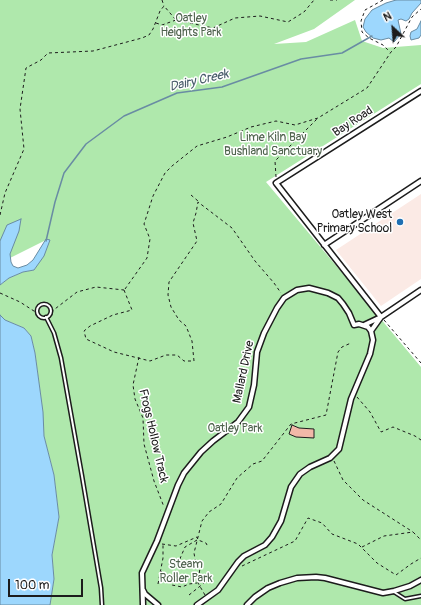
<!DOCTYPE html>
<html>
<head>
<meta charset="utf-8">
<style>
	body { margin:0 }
	#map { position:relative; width:421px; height:605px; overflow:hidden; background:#fff; font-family:Pangolin,sans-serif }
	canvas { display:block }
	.north { position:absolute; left:373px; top:8px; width:40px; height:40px; -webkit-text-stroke:3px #fff; paint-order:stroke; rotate:334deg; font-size:11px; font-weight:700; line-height:16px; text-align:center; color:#1c1c1c }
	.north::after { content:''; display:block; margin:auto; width:14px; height:18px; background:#1c1c1c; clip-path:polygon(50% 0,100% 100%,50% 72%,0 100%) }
	.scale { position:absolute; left:8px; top:579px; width:75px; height:18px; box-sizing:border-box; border:2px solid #1c1c1c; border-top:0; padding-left:5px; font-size:12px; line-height:14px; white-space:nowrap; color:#1c1c1c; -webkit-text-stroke:3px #fff; paint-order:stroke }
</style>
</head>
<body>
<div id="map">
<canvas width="421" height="605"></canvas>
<div class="north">N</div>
<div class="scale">100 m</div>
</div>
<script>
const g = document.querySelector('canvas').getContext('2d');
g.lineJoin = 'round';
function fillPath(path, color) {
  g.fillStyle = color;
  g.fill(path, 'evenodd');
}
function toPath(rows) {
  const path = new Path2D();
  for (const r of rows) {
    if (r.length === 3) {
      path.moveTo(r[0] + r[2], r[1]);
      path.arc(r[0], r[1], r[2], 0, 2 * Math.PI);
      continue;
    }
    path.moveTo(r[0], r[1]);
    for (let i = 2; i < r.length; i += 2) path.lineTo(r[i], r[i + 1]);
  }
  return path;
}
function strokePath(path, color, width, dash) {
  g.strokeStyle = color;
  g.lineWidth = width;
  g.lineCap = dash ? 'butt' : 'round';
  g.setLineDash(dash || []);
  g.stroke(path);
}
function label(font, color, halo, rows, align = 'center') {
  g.font = font + ' Pangolin,sans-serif';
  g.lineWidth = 3;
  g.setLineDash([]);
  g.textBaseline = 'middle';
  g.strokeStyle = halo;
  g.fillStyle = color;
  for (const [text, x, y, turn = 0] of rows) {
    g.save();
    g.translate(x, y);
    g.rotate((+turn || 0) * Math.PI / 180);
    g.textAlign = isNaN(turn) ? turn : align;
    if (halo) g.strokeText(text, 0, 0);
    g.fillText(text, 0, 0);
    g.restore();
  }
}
fillPath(toPath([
	[421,194,421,279,381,306,336,250]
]), '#fbeae5');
fillPath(toPath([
	[0,0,355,0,314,29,274,44,306,42,355,20,362,41,383,48,421,45,421,84,266,182,421,367,421,605,50,605,54,579,52,555,59,517,54,475,44,436,42,406,35,353,31,336,24,328,5,320,0,315,0,285,9,278,23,272,34,270,46,240,0,263]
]), '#afe8ac');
const water = toPath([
	[396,0,421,0,421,3,412,13,409,19,406,21,401,19,398,20,401,34,394,42,389,38,381,40,373,38,366,32,363,27,365,19,372,10,386,3,396,0],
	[421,21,421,35,419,38,411,40,410,36,411,32,417,29,421,21],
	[21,219,19,231,10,254,11,262,13,266,18,268,27,265,33,260,46,239,50,240,44,256,34,270,23,272,9,278,0,285,0,241,7,225,21,219],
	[0,315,5,320,24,328,31,336,35,353,43,412,44,436,54,475,59,517,52,555,54,579,50,605,0,605,0,315]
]);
fillPath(water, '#9dd7fd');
strokePath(water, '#698ca3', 1);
strokePath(toPath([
	[46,241,55,202,64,173,86,144,124,116,177,93,222,87,301,59,342,53,372,36]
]), '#698ca3', 1.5);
const building = toPath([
	[292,425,299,428,314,429,314,438,296,437,289,434,292,425]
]);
fillPath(building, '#f1b8a8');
strokePath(building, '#1c1c1c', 1);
const service = toPath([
	[44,311,7],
	[46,317,54,333,61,358,82,476,101,588,102,605],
	[394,592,405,599,421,596]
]);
const minor = toPath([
	[324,245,421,181],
	[381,317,276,183,421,91],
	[364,325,381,317,421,290],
	[371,331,381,317],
	[143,590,145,594,158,605],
	[143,605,142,573,157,541,178,485,184,473,201,452,213,441,238,422,249,407,254,385,257,352,264,333,277,308,284,298,297,290,309,288,328,293,338,298,343,304,349,313,354,325,359,324,368,327,371,331,373,340,370,354,351,399,339,449,330,458,310,467,300,474,291,487,281,521,272,537,265,545,244,556,238,562,218,590,197,605],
	[247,605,255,597,268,588,280,583,297,578,316,577,325,578,383,593,394,591,410,586,421,580]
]);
strokePath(service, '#1c1c1c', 5);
strokePath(minor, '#1c1c1c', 7);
strokePath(toPath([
	[162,0,164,6],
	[330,0,337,0],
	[383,0,365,10,361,21,362,32,369,38,383,45,390,52],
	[156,23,162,25,176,20],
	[276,177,275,161,317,119],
	[191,195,198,201],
	[0,215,5,193,24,149,20,109,26,68,41,60,48,53,93,51,142,38,149,35,153,29,160,11,164,6,176,20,213,28,235,18,260,16,288,22,304,12,314,0],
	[125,289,147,258,150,239,144,224,153,196,165,173,172,166,197,146,227,137,251,127,276,121,295,125,318,118,367,88,391,52,396,47,412,17,421,9],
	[124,290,132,310,113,315,90,326,84,331,86,339,114,352,150,361,166,355,177,355,184,361,194,361,192,341,186,326,179,320,171,307,168,295,169,282,197,241,193,223,196,213,198,202,232,228,255,261,274,283,281,293],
	[0,293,20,302,37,313],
	[51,312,77,292,96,287,124,290],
	[384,320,421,363],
	[139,357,133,385,135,399,143,418,144,444,154,481,164,507],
	[357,397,370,412,381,432,393,427,415,436,421,440],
	[334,461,343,480,363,500,413,532],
	[197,540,185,547,179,561,198,566],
	[162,544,176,546,197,537,198,540,206,543,208,547],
	[362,547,384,536,413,532,421,540],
	[178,565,179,561],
	[242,566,295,541,308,518,322,523,332,534,358,544,377,563,396,575,411,564,421,558],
	[161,571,172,585,182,587,189,584,197,583],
	[158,584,163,558,163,545],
	[189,595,209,579,212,579],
	[205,595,198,583,200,568,195,559,194,553,202,521,209,512,221,504,237,478,253,464,262,461,291,424,326,415,338,352,342,347,351,343]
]), '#1c1c1c', 1, [3, 3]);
strokePath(service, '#fff', 2);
strokePath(minor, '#fff', 4);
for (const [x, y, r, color] of [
	[400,222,4,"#1f6fb2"]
]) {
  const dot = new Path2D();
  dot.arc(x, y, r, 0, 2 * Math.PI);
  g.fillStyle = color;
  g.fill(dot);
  strokePath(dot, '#fff', 1.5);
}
label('12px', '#4f634e', '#fff', [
	["Oatley",191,19],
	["Heights Park",191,33],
	["Lime Kiln Bay",273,138],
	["Bushland Sanctuary",273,152],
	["Oatley Park",235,429],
	["Steam",186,565],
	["Roller Park",186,579]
]);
label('12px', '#1c1c1c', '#fff', [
	["Bay Road",353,122,-33],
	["Mallard Drive",244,372,-78],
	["Frogs Hollow Track",153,436,77]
]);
label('12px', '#1c1c1c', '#fff', [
	["Oatley West",392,215],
	["Primary School",392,229]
], 'right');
label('italic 13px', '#495d6b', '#fff', [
	["Dairy Creek",199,81,-13]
]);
</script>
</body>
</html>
